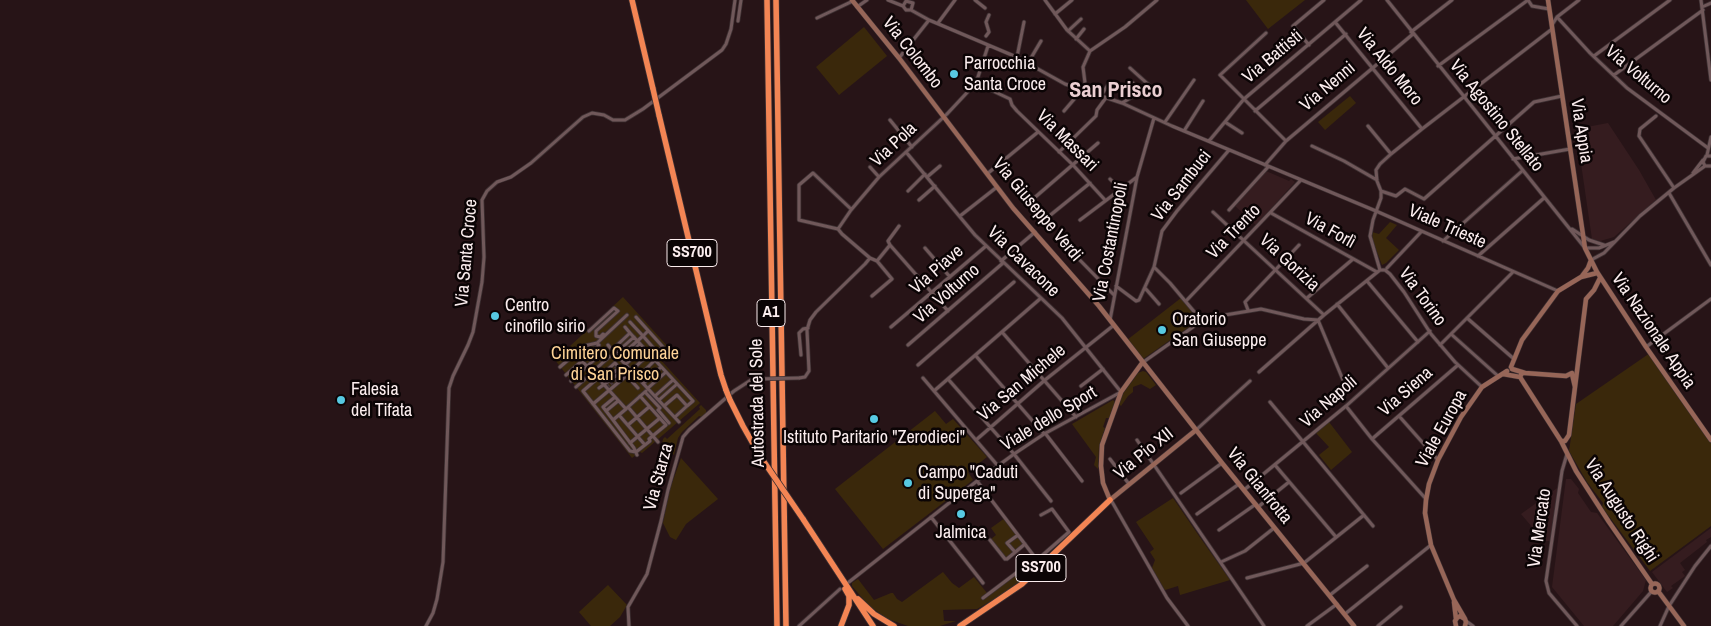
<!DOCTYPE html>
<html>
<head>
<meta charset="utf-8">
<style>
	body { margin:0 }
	canvas { display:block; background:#271417 }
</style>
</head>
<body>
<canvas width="1711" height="626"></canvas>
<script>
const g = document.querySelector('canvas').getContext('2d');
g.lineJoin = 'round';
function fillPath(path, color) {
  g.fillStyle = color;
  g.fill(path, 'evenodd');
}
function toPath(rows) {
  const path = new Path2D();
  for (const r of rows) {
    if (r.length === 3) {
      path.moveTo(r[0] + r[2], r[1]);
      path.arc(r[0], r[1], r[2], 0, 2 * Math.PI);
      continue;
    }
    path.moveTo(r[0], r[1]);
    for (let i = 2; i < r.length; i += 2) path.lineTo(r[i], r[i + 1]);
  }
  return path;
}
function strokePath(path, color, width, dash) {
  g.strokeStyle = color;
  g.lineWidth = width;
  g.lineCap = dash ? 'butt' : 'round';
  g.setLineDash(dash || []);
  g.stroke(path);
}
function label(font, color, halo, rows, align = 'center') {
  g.font = font + ' "Archivo Narrow",sans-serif';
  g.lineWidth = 5;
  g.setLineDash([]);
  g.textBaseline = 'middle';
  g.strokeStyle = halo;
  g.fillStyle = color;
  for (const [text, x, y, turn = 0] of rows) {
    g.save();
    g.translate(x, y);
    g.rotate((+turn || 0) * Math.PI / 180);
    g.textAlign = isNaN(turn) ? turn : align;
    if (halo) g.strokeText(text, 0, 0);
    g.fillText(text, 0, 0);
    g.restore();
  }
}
fillPath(toPath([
	[1608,123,1639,170,1656,200,1614,237,1600,241,1592,239,1576,129],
	[1266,171,1289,181,1291,179,1295,182,1256,225,1235,206],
	[1566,479,1571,479,1579,489,1578,493,1591,512,1597,513,1646,580,1643,591,1613,626,1584,626,1552,587],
	[1560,486,1552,541,1544,541,1521,514],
	[1711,528,1711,537,1706,540,1707,542,1680,563,1685,570,1682,572,1685,576,1671,586,1673,588,1667,592,1652,572]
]), '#351c1f');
fillPath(toPath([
	[1246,0,1305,0,1268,29],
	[864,27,887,56,839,95,816,67],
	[1350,96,1356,103,1325,130,1318,122],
	[1390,222,1397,225,1386,238,1399,250,1386,263,1382,265,1373,241,1372,232,1379,234],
	[623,297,670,349,659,358,700,403,642,453,640,452,632,458,555,360],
	[1181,298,1199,320,1143,359,1127,340],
	[1650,353,1711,440,1711,526,1650,571,1602,507,1603,503,1587,482,1569,451,1576,404],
	[1143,371,1146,372,1156,385,1150,389,1141,384,1133,387,1133,392,1128,396,1121,406,1119,404,1122,395,1138,373],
	[1113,400,1115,402,1109,418,1106,418,1103,427,1105,428,1099,446,1098,469,1094,465,1096,457,1072,424],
	[701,405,706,410,706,413,702,417,699,416,682,432,678,438,674,455,662,444,663,439,665,437,667,439,700,409,699,407],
	[935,411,946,424,953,419,987,457,968,472,973,480,883,549,835,489],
	[1329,422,1352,452,1331,470,1319,455,1329,447,1316,433],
	[681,458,718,499,686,524,676,540,670,537,663,523,670,489],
	[1173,498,1199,536,1230,580,1180,595,1178,586,1165,590,1152,568,1155,560,1150,552,1154,549,1136,522],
	[1005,518,1025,544,1007,559,990,540,996,535,991,528],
	[1033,559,1037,565,1025,577,1006,592,984,605,977,609,943,610,944,621,956,621,940,626,908,626,888,619,869,606,852,586,852,583,858,579,874,600,891,593,893,593,897,599,902,602,943,572,952,583,959,588,974,577,987,593],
	[608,585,627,605,620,617,610,626,591,626,579,612]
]), '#3a280b');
strokePath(toPath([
	[601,380,618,366],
	[607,387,624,373]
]), '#473537', 3, [3, 1.5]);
const street = toPath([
	[888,0,903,6],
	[975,0,985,8],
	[1045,0,1067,30,1090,51],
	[1387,0,1585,248,1599,248,1614,242],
	[1528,0,1532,6,1549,9],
	[1701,0,1711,80],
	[857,7,867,0],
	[1702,7,1711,3],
	[911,10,913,3,906,1,903,6,906,10,911,10,929,20,1026,61,1038,69,1065,84,1122,103,1172,126,1376,211,1558,291],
	[1055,14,1072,0],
	[1557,17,1590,53,1627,88,1708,148],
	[817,18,853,1],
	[738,21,741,0],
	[1335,22,1422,129],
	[938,23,955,0],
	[1552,25,1557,17,1579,0],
	[1068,31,1081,19],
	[1411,32,1452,0],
	[1266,33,1220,75,1286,141],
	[986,36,989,32,986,22,989,15],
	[1076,39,1084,29],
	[1309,45,1293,26,1324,0],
	[1594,56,1670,0],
	[1017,57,1024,22],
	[899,58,929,20],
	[1028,63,1041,41],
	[1438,66,1528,0],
	[1614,75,1703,10],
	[976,83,1010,99,1012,105,1017,111,1073,165,1105,200],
	[1133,83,1140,93],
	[1086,91,1083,67,1090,51,1125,27,1157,0],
	[1100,97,1108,85],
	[1122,103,1150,86,1130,68],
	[1064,111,1082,90],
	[1255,111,1346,34],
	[1656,116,1640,129,1639,136,1674,188],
	[890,120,912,147],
	[1165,122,1194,80],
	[1225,122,1242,133],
	[1368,126,1391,154],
	[1184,131,1203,101],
	[1209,141,1244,99,1361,0],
	[1312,146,1344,161,1377,180],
	[1059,152,1096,116,1097,110,1105,99],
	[1707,155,1711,137],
	[1711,156,1706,156,1703,162,1705,166,1711,166],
	[1513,159,1570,149],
	[1265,165,1286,141,1413,34],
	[870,167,879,177],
	[1693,173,1703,160],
	[987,174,1038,132],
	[927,177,940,166],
	[1110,179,1120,189],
	[908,191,925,174],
	[1381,191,1396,196,1405,189,1424,199,1534,102,1562,96],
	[1669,193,1711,265],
	[1029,195,1033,199,1098,143],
	[919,200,935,186],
	[1229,210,1268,167],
	[1213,212,1324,315],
	[1271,213,1377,272],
	[960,216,997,187],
	[1048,217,1090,183],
	[1080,220,1137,177],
	[838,229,851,210,879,177,947,114,976,83,988,46],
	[838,229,842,234,870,258,877,261,890,245,948,311],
	[838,229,799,220,799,185,813,173,851,209],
	[1572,229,1589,240,1604,245],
	[1443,241,1522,171],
	[890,245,888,241,899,226],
	[925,248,950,277],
	[1071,251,1114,295],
	[1478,256,1544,198],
	[1591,260,1604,253,1640,216,1674,188,1705,166],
	[1001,261,1035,232],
	[1154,267,1170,283,1202,321],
	[1387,268,1421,232],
	[1367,281,1418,342],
	[1116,286,1136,301,1139,300,1154,267,1162,231,1177,211,1229,150],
	[1145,288,1159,304],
	[872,296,892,279,877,261],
	[1307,298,1353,259],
	[1186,301,1301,180],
	[1337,304,1388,368],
	[1248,310,1245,302,1299,245],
	[1467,318,1514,359],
	[1110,320,1137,177,1154,118],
	[1318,320,1343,380],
	[630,322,643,336,648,331],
	[625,327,630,333],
	[891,327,986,246],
	[589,331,614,308,618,311,596,331,596,336,600,337,603,334,605,335],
	[1002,332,1076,417],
	[1451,334,1498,376],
	[608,345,612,350],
	[908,345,1003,263],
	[1440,345,1513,272],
	[1646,347,1711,299],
	[616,353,634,337],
	[801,355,799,333,803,329,808,328],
	[976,356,1044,434],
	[619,357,643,336,657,352,663,347,636,317],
	[651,357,657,352,661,356],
	[622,360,640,344],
	[582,361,599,345,597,343,627,315],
	[1142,363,1193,327,1202,321,1225,315,1261,309,1304,319,1318,320],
	[626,364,643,348],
	[918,365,1014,282],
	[560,367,584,346,597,343],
	[632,370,649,354],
	[1259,372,1324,315,1380,270],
	[566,375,582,361,598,378,583,391,630,451,636,452,650,441,649,439,666,425,640,396],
	[638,377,655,360],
	[799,378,805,377,809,371,807,330,810,320,816,312,865,264,870,258],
	[923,378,998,466],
	[948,379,1014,454,1051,501],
	[571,381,605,350],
	[644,383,661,367],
	[1081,386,1103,369],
	[576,387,610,356],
	[1482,387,1455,362,1431,334,1404,292,1390,274,1385,270,1380,270,1370,236,1373,220,1381,198,1381,191,1377,181,1376,170,1380,164,1391,154,1422,129,1552,29],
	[599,388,620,373,617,370,605,380,607,382],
	[638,388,615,363,598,378,626,409,628,407,658,442],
	[648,388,666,372],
	[934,391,1041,298],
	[645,392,660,408,658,410,669,423],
	[655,396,673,380],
	[659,400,677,384],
	[1270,402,1373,526],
	[593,404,626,376],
	[664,406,612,350,630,333,693,401,687,406],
	[1346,406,1372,439,1426,499],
	[628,407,646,391],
	[626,409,613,420,634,448,637,455],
	[606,411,618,401],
	[619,415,645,445],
	[1399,416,1438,460],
	[675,417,687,406,677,395,664,406,679,422],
	[613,420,603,407,615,397],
	[628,425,649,407],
	[1196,430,1250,381],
	[1045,433,1082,481],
	[1372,439,1458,365],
	[976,440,1045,380,1114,325],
	[1137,440,1264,626],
	[630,443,660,418],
	[1567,454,1562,471,1546,581,1549,593,1577,626],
	[1110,459,1129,484],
	[1275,465,1336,537],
	[977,481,1037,560,1069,532,1052,509,1041,515],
	[1244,490,1346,406,1430,331],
	[1181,493,1222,463],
	[1111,500,1167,598,1188,626],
	[1258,507,1289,482],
	[1197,514,1239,484],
	[931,517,983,583],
	[1219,530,1256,504],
	[990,540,1005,559,1007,559,1025,544],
	[1015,552,1007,543,1018,535],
	[1221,562,1245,551,1274,528],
	[1247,578,1304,563,1364,515],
	[849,582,977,481,1014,454,1044,434,1121,392,1062,318,975,235,906,152],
	[1330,595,1367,566],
	[983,598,1036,558],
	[1345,614,1431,545],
	[1466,621,1473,626],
	[426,626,433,613,437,599,443,562,449,388,453,376,468,345,473,332,482,282,484,257,482,200,487,191,497,182,511,177,531,163,583,117,592,113,604,115,613,120,625,120,643,109,722,50,726,44,731,29,735,0],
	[629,626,628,607,647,574,661,521,668,490,683,437,689,430,734,391,751,380,756,379],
	[799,626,840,589],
	[1307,626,1337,604],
	[1378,626,1401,607],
	[1621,626,1652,591],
	[1660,626,1669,606,1695,566,1711,546]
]);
const secondary = toPath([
	[852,0,899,58,1013,208,1099,306,1222,463,1354,626],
	[1548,0,1585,248,1597,272,1646,347,1711,440],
	[1582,276,1588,268,1591,260],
	[1142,363,1121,392,1102,445,1101,466,1103,483,1110,500,1196,430],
	[1511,367,1522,340,1558,291,1581,277,1597,273],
	[1512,369,1525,373,1566,376,1572,373],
	[1525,373,1522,373,1520,377,1561,441,1576,471,1609,522,1652,584],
	[1503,374,1520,377],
	[1575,387,1586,299,1594,290,1600,278],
	[1561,441,1565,441,1569,435,1575,387,1572,374],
	[1655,588,4.5],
	[1658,591,1684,626],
	[1454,602,1456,619],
	[1465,619,1454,600,1431,545,1425,513,1426,500,1429,484,1438,460,1461,417,1482,387,1507,371],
	[1456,626,1455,621,1457,618,1460,616,1465,619,1466,622,1465,626]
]);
const highway = toPath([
	[632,0,653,89],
	[767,0,777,626],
	[776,0,786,626],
	[659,115,721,375,726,390],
	[730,400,743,426,760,456],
	[803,519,873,626],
	[858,599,874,614,894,626],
	[841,626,849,605,849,596,845,589],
	[960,626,1022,584,1110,500]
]);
strokePath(street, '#3e3133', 4.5);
strokePath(secondary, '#3e3133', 5.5);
strokePath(highway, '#3e3133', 7);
strokePath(street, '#70585a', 3);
strokePath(secondary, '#976658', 4.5);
strokePath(highway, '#f38554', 5.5);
const streetBridge = toPath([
	[756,379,799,378]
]);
const highwayBridge = toPath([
	[653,89,659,115],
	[726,390,730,400],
	[760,456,803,519]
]);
strokePath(streetBridge, '#3e3133', 4.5, []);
strokePath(highwayBridge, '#3e3133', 7, []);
strokePath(streetBridge, '#70585a', 3);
strokePath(highwayBridge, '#f38554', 5.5);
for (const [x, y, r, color] of [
	[954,74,5,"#57c9e2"],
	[495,316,5,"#57c9e2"],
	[1162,330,5,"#57c9e2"],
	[341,400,5,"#57c9e2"],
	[874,419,5,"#57c9e2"],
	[908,483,5,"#57c9e2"],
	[961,514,5,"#57c9e2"]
]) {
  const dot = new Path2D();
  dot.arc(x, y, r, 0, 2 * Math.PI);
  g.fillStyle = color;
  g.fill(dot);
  strokePath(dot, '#0b0405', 2);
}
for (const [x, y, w] of [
	[692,253,50],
	[771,313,28],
	[1041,568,50]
]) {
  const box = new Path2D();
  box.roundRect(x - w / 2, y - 13.5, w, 27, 4);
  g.fillStyle = '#0b0405';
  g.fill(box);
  strokePath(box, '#fbedee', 1);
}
label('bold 16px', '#fbedee', null, [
	["SS700",692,253],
	["A1",771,313],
	["SS700",1041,568]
]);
label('18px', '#fbedee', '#0b0405', [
	["Via Colombo",912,53,52],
	["Via Battisti",1273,57,-40],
	["Via Aldo Moro",1389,67,51],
	["Via Volturno",1638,75,40],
	["Via Nenni",1328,87,-40],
	["Via Agostino Stellato",1496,116,51],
	["Via Appia",1581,131,81],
	["Via Massari",1067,141,45],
	["Via Pola",894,145,-43],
	["Via Sambuci",1182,186,-52],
	["Via Giuseppe Verdi",1037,210,50],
	["Viale Trieste",1447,227,24],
	["Via Forlì",1330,231,29],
	["Via Trento",1234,232,-46],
	["Via Costantinopoli",1111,242,-79],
	["Via Santa Croce",467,253,-85],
	["Via Cavacone",1023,262,44],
	["Via Gorizia",1289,263,43],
	["Via Piave",937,270,-41],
	["Via Volturno",947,294,-41],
	["Via Torino",1422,297,54],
	["Via Nazionale Appia",1653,331,56],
	["Via San Michele",1022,383,-40],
	["Via Siena",1406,392,-41],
	["Via Napoli",1329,402,-41],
	["Autostrada del Sole",758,403,-91],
	["Viale dello Sport",1049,419,-31],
	["Viale Europa",1442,429,-61],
	["Via Pio XII",1144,454,-39],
	["Via Starza",659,477,-75],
	["Via Gianfrotta",1259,486,51],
	["Via Augusto Righi",1621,511,57],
	["Via Mercato",1540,528,-82]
]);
label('18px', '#fbedee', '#0b0405', [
	["Parrocchia",964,64],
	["Santa Croce",964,85],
	["Centro",505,306],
	["cinofilo sirio",505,327],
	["Oratorio",1172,320],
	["San Giuseppe",1172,341],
	["Falesia",351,390],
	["del Tifata",351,411],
	["Istituto Paritario \"Zerodieci\"",874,438,"center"],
	["Campo \"Caduti",918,473],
	["di Superga\"",918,494],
	["Jalmica",961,533,"center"]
], 'left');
label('18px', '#fed397', '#0b0405', [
	["Cimitero Comunale",615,354],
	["di San Prisco",615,375]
]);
label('bold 22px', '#ebcfd2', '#0b0405', [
	["San Prisco",1116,91]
]);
</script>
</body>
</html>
